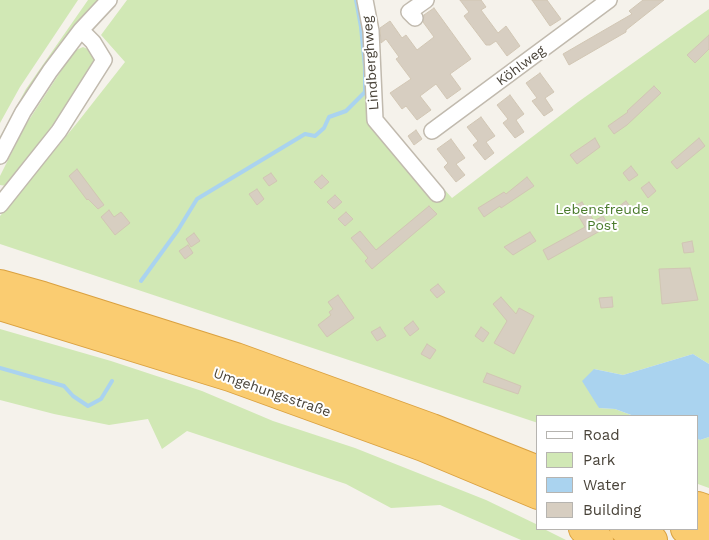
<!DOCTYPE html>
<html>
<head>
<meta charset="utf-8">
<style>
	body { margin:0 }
	#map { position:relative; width:709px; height:540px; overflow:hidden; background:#f5f2eb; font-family:"Work Sans",sans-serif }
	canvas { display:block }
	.legend { position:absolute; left:536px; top:415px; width:162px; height:115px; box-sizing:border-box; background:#fff; border:1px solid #b6b4b0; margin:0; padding:6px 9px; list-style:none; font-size:15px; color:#494339 }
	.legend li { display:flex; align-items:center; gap:10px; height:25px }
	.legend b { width:25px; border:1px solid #b6b4b0 }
</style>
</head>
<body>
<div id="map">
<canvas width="709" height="540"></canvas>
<ul class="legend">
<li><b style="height:6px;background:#fff"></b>Road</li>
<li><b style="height:14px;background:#d1e8b5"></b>Park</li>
<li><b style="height:14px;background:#aad3ef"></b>Water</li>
<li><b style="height:14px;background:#d7cec1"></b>Building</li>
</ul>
</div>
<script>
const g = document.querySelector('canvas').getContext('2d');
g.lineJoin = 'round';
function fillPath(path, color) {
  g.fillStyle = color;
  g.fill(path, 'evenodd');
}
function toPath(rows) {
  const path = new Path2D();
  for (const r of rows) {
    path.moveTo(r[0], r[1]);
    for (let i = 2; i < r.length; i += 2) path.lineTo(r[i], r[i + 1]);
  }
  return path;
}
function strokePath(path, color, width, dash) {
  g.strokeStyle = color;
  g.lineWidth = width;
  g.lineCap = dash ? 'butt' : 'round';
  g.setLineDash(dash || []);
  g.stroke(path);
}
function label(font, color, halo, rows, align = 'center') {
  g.font = font + ' "Work Sans",sans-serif';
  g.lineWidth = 4;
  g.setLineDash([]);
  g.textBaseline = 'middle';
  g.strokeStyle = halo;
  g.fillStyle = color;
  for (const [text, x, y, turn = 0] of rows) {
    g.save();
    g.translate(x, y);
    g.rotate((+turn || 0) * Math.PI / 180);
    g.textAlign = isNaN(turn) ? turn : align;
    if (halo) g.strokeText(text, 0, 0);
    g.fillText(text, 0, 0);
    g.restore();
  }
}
fillPath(toPath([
	[0,0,78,0,20,87,0,123],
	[88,0,100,0,0,146,0,137,26,89],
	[127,0,362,0,373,113,386,125,452,198,578,102,709,9,709,364,693,354,623,375,594,369,599,408,615,409,634,416,538,416,538,423,0,244,0,216,77,123,125,62,101,35],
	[83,47,92,51,95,61,92,73,14,177,7,186,0,185,0,176,25,126,74,51],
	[0,329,111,361,202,391,273,421,355,448,486,500,538,525,538,529,544,529,566,540,521,540,440,505,391,508,346,484,187,431,162,449,148,419,109,425,54,414,0,400],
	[709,437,709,488,698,484,698,439,700,440]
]), '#d1e8b5');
fillPath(toPath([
	[693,354,709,364,709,437,700,440,698,439,698,416,634,416,615,409,599,408,582,381,594,369,623,375]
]), '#aad3ef');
strokePath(toPath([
	[141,281,178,230,197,199,305,134,315,136,324,128,329,117,346,111,365,92,365,67,361,27,356,0],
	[0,368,64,386,73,396,88,406,101,399,112,381]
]), '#aad3ef', 4);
const building = toPath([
	[460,0,481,0,486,7,481,10,498,33,506,26,520,46,507,56,496,41,490,45,486,45,464,16,469,12,460,0],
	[532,0,547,0,561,19,550,26,532,0],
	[643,0,664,0,626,30,626,32,569,65,563,54,632,14,629,11,643,0],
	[434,8,471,59,450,74,461,89,447,99,436,84,420,96,431,110,417,120,406,106,402,109,390,93,411,79,396,59,399,57,386,39,381,43,380,28,390,21,402,38,406,35,417,50,434,37,423,22,424,15,434,8],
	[709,35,709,49,695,63,687,55,709,35],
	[540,73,554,92,545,98,553,110,544,116,532,101,537,98,526,83,540,73],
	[654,86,661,93,627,125,614,134,608,126,628,112,627,111,654,86],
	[510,95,524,114,516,120,524,132,515,138,503,123,508,119,497,105,510,95],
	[481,117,495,136,486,142,494,153,485,160,473,145,478,141,467,127,481,117],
	[416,130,422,139,414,145,408,136,416,130],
	[595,138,600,147,577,164,570,155,595,138],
	[699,138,705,146,677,169,671,162,699,138],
	[451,139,465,158,456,164,465,175,456,182,444,167,448,163,437,149,451,139],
	[631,166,638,175,629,181,623,173,631,166],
	[77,169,104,205,98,209,88,199,87,200,69,176,77,169],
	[271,173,277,181,269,186,263,178,271,173],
	[322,175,329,182,321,189,314,182,322,175],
	[527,177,534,186,501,208,500,206,484,217,478,208,504,192,506,194,527,177],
	[649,182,656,191,648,198,641,188,649,182],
	[257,189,264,199,257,205,249,194,257,189],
	[335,195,342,202,334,209,327,202,335,195],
	[626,201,633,210,625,216,618,207,626,201],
	[582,202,594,221,603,216,609,226,548,260,543,250,585,227,573,207,582,202],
	[429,206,437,214,372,269,365,261,368,258,351,238,360,231,376,250,429,206],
	[109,210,114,217,121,212,130,223,115,235,101,217,109,210],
	[346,212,353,219,345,226,338,219,346,212],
	[530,232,536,241,513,255,504,247,530,232],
	[194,233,200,241,191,247,186,239,194,233],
	[692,241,694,252,684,253,682,243,692,241],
	[188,245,193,253,185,259,179,251,188,245],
	[690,268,698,300,662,304,659,269,690,268],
	[438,284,445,292,437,298,430,290,438,284],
	[338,295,354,318,327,337,318,325,331,315,329,312,333,309,328,302,338,295],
	[501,297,516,314,519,308,534,316,514,354,494,343,507,321,493,304,501,297],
	[612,297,613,307,601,308,599,298,612,297],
	[413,321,419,329,410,336,404,328,413,321],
	[380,327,386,336,377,341,371,332,380,327],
	[481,327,489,333,483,342,475,336,481,327],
	[427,344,436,350,430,359,421,354,427,344],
	[487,373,521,386,518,394,483,382,487,373]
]);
fillPath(building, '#d7cec1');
strokePath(building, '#d1c6b4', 1);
const street = toPath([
	[365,0,371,31,375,120,437,194],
	[415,18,409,12,426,0],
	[432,131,609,0],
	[0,156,23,112,50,71,81,30,109,0],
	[0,205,59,131,104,60,93,42,81,30]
]);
const highway = toPath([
	[0,284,43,296,236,357,432,428,538,470],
	[0,306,230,377,423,447,538,495],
	[698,506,709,510],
	[583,529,599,540],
	[624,529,653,540],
	[685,529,709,538]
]);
strokePath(street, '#c1baae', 18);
strokePath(highway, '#daa140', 30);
strokePath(street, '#fff', 15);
strokePath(highway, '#facc71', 28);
label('14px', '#494339', '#fff', [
	["Lindberghweg",371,63,-94],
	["Köhlweg",521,66,-37],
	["Umgehungsstraße",272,393,19]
]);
label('14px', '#4a7b2c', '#fff', [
	["Lebensfreude",602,210],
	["Post",602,226]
]);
</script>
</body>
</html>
